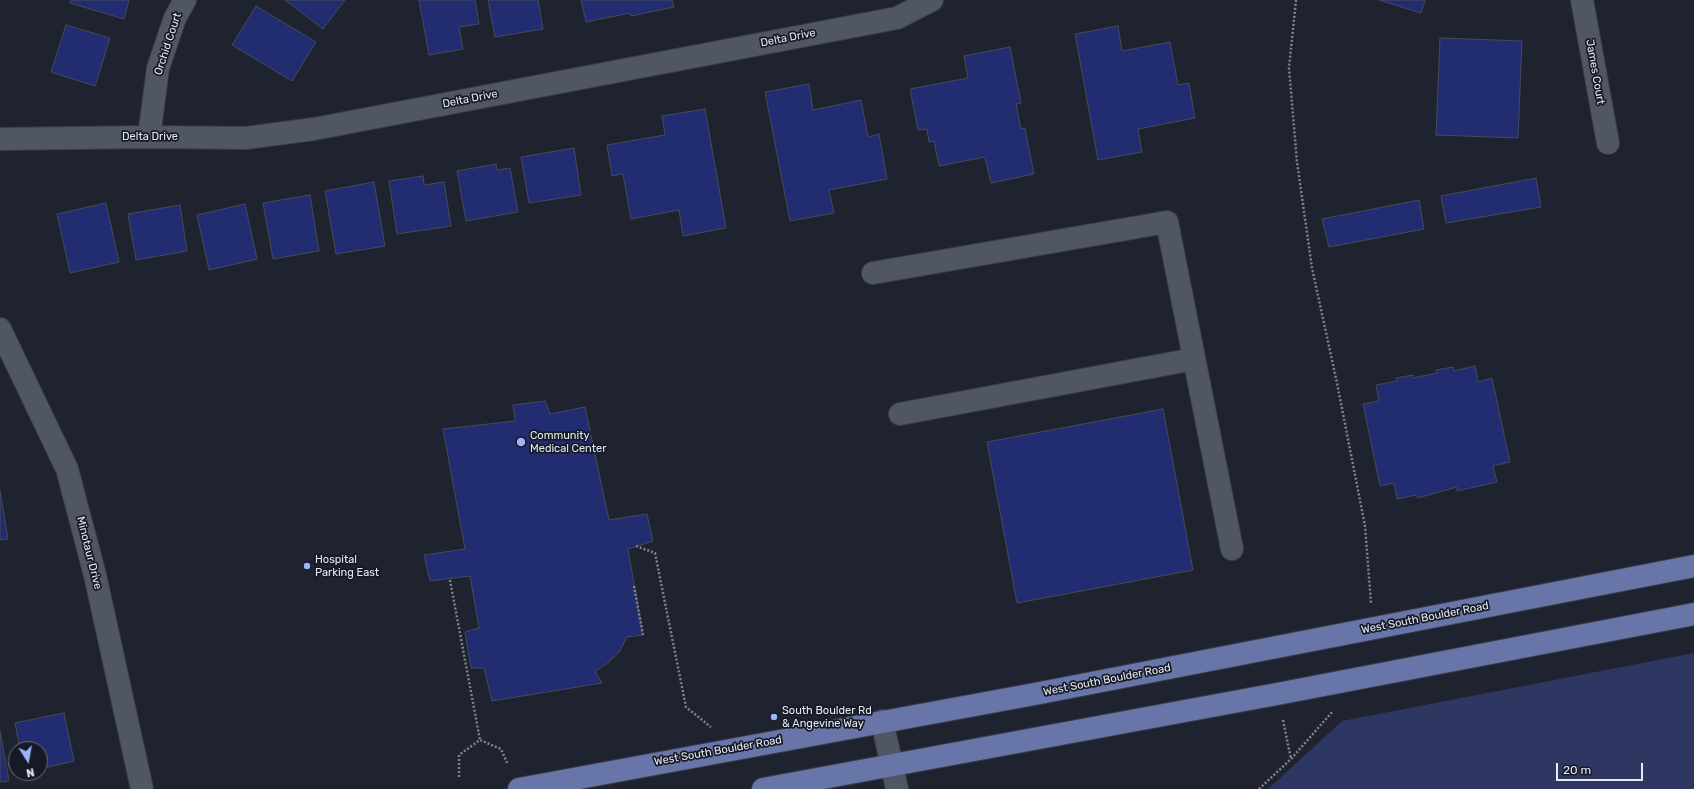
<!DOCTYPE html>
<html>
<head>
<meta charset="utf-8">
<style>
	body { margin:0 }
	#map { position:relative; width:1694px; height:789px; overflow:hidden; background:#1f2330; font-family:Rubik,sans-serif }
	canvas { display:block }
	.north { position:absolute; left:8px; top:741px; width:40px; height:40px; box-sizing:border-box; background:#161926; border:1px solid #6a6d78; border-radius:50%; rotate:169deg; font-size:11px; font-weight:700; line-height:16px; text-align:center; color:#e7eaf3 }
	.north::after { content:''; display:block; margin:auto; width:14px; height:18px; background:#9fb3fd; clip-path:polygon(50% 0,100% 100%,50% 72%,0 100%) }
	.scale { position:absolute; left:1556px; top:763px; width:87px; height:18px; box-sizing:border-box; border:2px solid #e7eaf3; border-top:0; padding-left:5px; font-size:12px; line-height:14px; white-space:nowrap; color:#e7eaf3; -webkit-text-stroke:3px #161926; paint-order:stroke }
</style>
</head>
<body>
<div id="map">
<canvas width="1694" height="789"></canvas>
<div class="north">N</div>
<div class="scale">20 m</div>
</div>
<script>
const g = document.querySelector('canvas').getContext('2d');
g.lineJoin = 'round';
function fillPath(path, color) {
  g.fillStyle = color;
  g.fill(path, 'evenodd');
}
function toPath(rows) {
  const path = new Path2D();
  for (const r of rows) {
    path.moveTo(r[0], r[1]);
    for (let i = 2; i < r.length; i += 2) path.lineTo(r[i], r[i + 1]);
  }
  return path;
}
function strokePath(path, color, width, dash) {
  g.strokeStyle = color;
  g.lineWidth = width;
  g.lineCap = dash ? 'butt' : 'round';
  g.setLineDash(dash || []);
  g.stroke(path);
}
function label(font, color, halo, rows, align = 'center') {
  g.font = font + ' Rubik,sans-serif';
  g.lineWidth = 3.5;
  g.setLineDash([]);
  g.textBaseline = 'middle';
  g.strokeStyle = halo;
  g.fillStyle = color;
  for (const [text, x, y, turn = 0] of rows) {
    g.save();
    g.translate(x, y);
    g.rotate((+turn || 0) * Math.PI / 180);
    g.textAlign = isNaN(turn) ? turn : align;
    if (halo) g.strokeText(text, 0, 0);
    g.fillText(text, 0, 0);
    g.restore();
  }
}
fillPath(toPath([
	[1694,653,1694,789,1268,789,1342,721]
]), '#2d3761');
const building = toPath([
	[71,0,129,0,124,19,70,3,71,0],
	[285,0,345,0,323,29,285,0],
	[419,0,475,0,479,24,459,27,463,49,429,55,419,0],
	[488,0,538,0,543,29,495,37,488,0],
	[581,0,672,0,674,7,631,16,630,13,586,22,581,0],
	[1379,0,1425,0,1421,13,1379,0],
	[256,6,316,42,292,81,232,45,256,6],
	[66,25,110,38,95,86,51,72,66,25],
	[1118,26,1122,51,1170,42,1178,85,1189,83,1195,118,1138,129,1142,152,1098,160,1075,34,1118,26],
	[1440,38,1522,41,1518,138,1436,135,1440,38],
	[1010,47,1021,103,1016,104,1021,129,1025,128,1034,174,991,183,985,157,939,166,934,141,929,142,927,129,918,130,910,89,968,78,964,56,1010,47],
	[809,84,813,110,861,100,868,137,879,134,887,179,829,190,834,213,790,221,765,92,809,84],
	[705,109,726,228,683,236,679,210,631,219,623,174,612,176,607,145,665,135,662,116,705,109],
	[574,148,581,195,529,203,521,157,574,148],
	[496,164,497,170,510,168,518,212,466,221,457,171,496,164],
	[423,176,424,185,444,182,451,226,397,234,389,181,423,176],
	[1536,178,1541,207,1446,223,1441,196,1536,178],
	[374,182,385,246,336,254,325,191,374,182],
	[310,195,319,251,273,259,263,203,310,195],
	[1419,200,1424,229,1329,247,1322,219,1419,200],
	[106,203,119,262,70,273,57,214,106,203],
	[245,204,257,259,209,270,197,215,245,204],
	[180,205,187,251,136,260,128,214,180,205],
	[1475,366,1478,382,1492,378,1510,462,1493,466,1497,482,1457,491,1457,487,1418,498,1416,495,1397,499,1394,483,1380,486,1363,404,1379,401,1376,385,1397,381,1396,378,1413,375,1413,378,1437,373,1436,370,1453,367,1454,371,1475,366],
	[545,401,550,414,585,407,609,520,647,514,653,541,628,549,643,635,627,637,619,652,608,663,595,671,602,683,492,701,484,668,471,668,465,632,479,628,470,576,430,581,424,555,465,549,443,429,515,421,513,405,545,401],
	[1163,409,1193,570,1017,603,987,442,1163,409],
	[0,491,8,539,0,540,0,491],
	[64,713,74,761,40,769,40,749,20,749,15,723,64,713],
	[0,731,9,781,0,782,0,731]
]);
fillPath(building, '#222c71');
strokePath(building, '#464a59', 1);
const minor = toPath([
	[1582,0,1608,143],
	[149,137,158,68,175,18,185,0],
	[0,139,149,137,246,138,314,129,897,18,932,0],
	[873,273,1167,222,1232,549],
	[0,329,67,469,95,575,142,789],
	[900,414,1194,359],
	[882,721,897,789]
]);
const major = toPath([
	[519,789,1040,693,1694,566],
	[763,789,1277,694,1694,614]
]);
strokePath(minor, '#3a3d47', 24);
strokePath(major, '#3a3d47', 24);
strokePath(toPath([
	[1296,0,1289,68,1297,162,1312,268,1337,383,1365,526,1371,603],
	[636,546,655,553,686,707,711,727],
	[450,580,480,740],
	[634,586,643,635],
	[1283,720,1291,759],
	[459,777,459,755,480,740,501,749,508,765],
	[1259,789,1291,759,1333,711]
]), '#80838e', 2.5, [2, 2]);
strokePath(minor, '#515665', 22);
strokePath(major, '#6875a8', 22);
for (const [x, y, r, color] of [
	[521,442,5,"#9fb3fd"],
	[307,566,4,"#9fb3fd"],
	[774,717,4,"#9fb3fd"]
]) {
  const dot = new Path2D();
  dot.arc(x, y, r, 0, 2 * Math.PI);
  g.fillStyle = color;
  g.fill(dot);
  strokePath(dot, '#161926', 1.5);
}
label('11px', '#e7eaf3', '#161926', [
	["Delta Drive",788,38,-11],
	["Orchid Court",168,44,-72],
	["James Court",1595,72,80],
	["Delta Drive",470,99,-11],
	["Delta Drive",150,137],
	["Minotaur Drive",89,553,76],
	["West South Boulder Road",1425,618,-11],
	["West South Boulder Road",1107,680,-11],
	["West South Boulder Road",718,751,-10]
]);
label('11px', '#e7eaf3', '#161926', [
	["Community",530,436],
	["Medical Center",530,449],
	["Hospital",315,560],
	["Parking East",315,573],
	["South Boulder Rd",782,711],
	["& Angevine Way",782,724]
], 'left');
</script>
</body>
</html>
